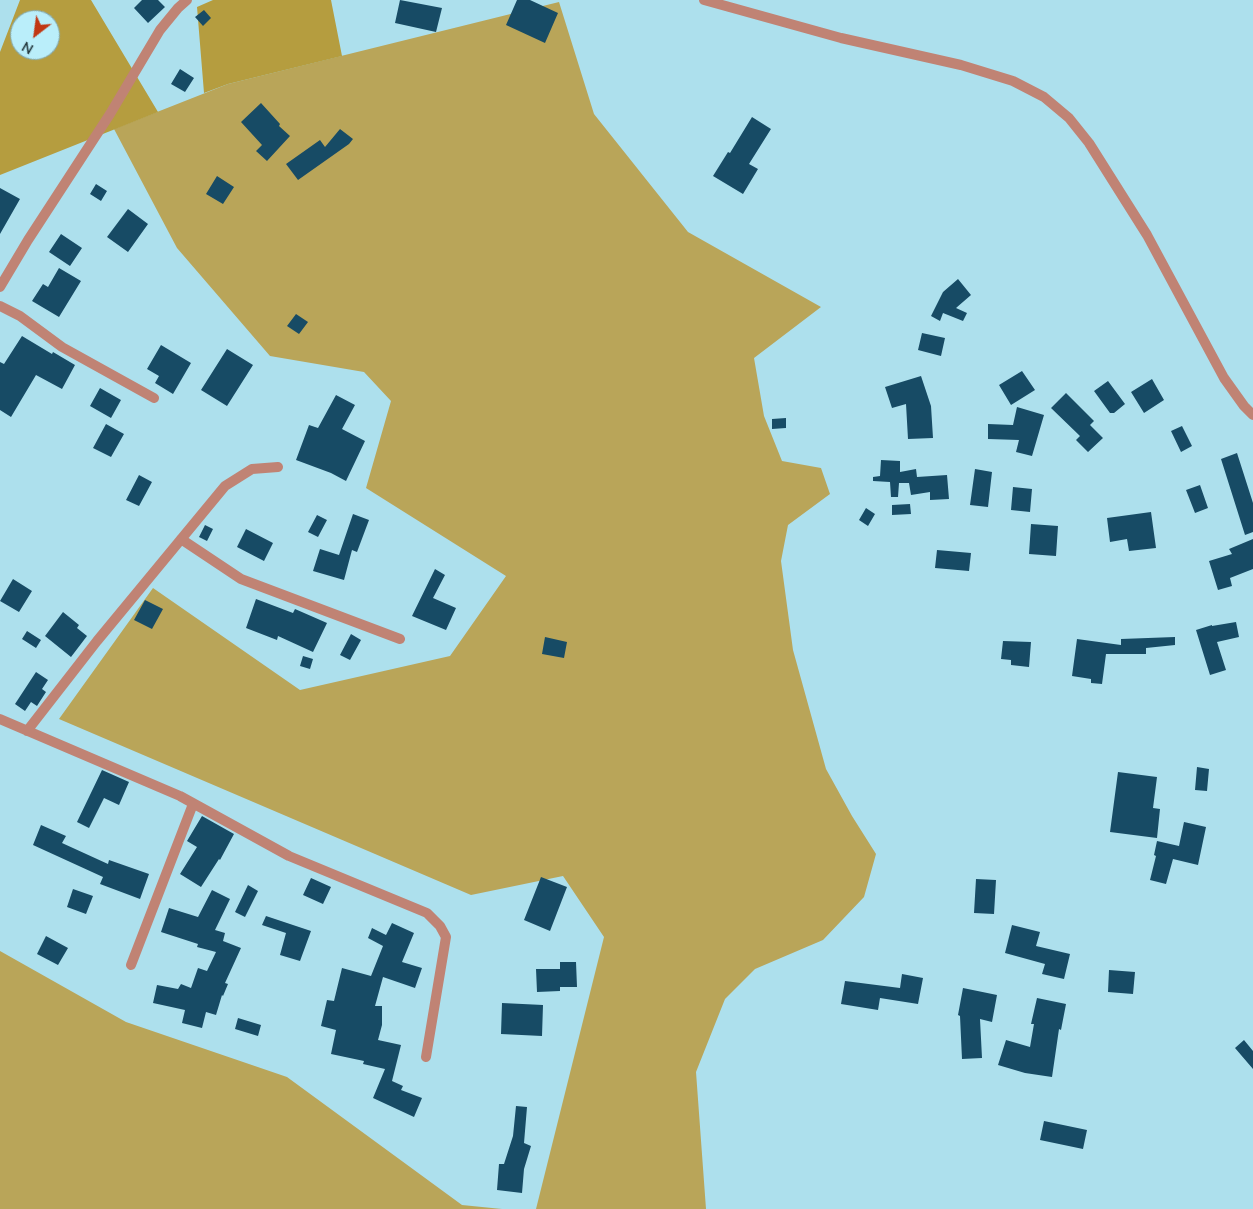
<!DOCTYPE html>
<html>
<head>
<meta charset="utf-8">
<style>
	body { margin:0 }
	#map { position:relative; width:1253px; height:1209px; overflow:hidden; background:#ade0ed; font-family:"Nunito Sans",sans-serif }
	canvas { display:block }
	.north { position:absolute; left:10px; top:10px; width:50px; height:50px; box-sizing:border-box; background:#baeefa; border:1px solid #80a7b0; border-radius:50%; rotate:210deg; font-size:14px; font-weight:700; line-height:20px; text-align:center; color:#283d42 }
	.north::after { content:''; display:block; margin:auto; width:18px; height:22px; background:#c13713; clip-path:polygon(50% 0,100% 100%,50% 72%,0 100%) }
</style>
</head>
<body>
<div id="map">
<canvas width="1253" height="1209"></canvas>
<div class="north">N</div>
</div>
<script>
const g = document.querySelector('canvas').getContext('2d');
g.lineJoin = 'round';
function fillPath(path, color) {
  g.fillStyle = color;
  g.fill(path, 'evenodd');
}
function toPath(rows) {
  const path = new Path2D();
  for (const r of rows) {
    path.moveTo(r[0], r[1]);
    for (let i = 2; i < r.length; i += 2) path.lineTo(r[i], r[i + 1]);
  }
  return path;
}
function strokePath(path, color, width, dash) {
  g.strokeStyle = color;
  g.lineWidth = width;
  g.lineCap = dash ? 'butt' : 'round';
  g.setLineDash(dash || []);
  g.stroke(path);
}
fillPath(toPath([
	[559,2,594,114,688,232,821,307,754,358,764,416,782,461,821,468,830,494,788,525,781,561,793,650,826,769,852,816,876,854,864,897,823,940,755,969,725,999,696,1072,706,1209,536,1209,604,937,563,876,471,895,59,719,153,588,300,690,450,656,506,576,366,488,391,401,364,372,270,356,177,248,114,129,228,84],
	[0,951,126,1022,287,1077,462,1205,502,1209,0,1209]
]), '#b9a559');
fillPath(toPath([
	[20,0,91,0,158,112,0,175,0,52],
	[20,20,50,20,50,50,20,50],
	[213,0,331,0,342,56,228,84,204,93,197,7]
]), '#b59d3f');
fillPath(toPath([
	[142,0,158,0,165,7,148,23,134,8],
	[400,0,442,8,436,32,395,23],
	[517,0,530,0,558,13,545,43,506,25],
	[204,10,211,18,203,26,195,17],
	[180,69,194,78,185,92,171,84],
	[261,103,280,124,279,126,290,136,267,161,256,151,262,145,241,122],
	[752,117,771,129,749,164,758,169,743,194,713,176,728,152,730,153],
	[340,129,353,139,349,144,298,180,286,164,320,140,325,147],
	[217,176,234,187,223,204,206,194],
	[96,184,107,191,101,201,90,194],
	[0,188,20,199,0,234],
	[128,209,148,224,128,252,107,237],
	[61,234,82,248,70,266,49,252],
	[59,268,81,281,59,317,32,301,43,284,48,287],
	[958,279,971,295,956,308,967,313,963,321,943,313,940,321,931,316,943,292],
	[296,314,308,322,299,334,287,326],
	[922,333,945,338,941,356,918,350],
	[22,336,52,354,53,352,75,365,62,389,36,375,11,417,0,410,0,362,4,364],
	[161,345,191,363,173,394,155,383,159,376,147,369],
	[227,349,253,365,227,406,201,390],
	[1022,371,1035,390,1011,405,999,385],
	[921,376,931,406,933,438,908,439,906,404,892,408,885,387],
	[1152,379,1164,400,1144,413,1131,392],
	[1108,381,1125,404,1114,413,1110,413,1094,391],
	[100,388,121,400,111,418,90,406],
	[1066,393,1094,421,1090,425,1103,438,1088,452,1076,440,1080,436,1051,408],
	[336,395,355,405,342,429,365,441,346,481,331,473,296,460,309,425,318,428],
	[1017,407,1044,415,1032,456,1016,452,1019,440,988,439,988,424,1013,425],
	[786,418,786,428,772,429,772,419],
	[106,424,124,434,111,457,93,448],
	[1182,426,1192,446,1181,452,1171,431],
	[1237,453,1253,503,1253,532,1245,535,1221,459],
	[881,460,900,461,900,472,916,469,917,477,947,475,949,499,930,500,930,492,911,495,909,483,899,483,898,497,891,497,890,482,873,481,873,477,880,476],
	[975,469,992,472,988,507,970,505],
	[139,475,152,482,139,506,126,500],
	[1200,485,1208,508,1195,513,1186,490],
	[1013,487,1032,489,1030,512,1011,510],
	[910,504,911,514,892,515,892,505],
	[866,508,875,514,868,526,859,520],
	[1151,512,1156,548,1129,551,1127,539,1110,542,1107,518],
	[353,514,369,520,357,552,352,550,344,580,313,571,320,549,339,555],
	[317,515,327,520,318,537,308,532],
	[1031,524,1058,526,1056,556,1029,554],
	[205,525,213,529,207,541,199,537],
	[246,529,273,543,264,561,237,547],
	[1253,539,1253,569,1230,578,1232,586,1218,590,1209,561,1232,554,1229,549],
	[937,550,971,553,969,571,935,568],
	[435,569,445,575,433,598,456,608,446,630,412,616],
	[13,579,32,591,19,612,0,601],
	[256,599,293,613,295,609,327,623,313,652,278,636,277,640,246,628],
	[145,600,163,609,152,629,134,620],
	[63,612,79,625,77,628,87,636,71,657,45,636],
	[1236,622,1239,637,1217,642,1226,670,1210,675,1196,630,1212,625,1212,626],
	[27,631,41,640,36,648,22,639],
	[351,634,361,640,350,660,340,655],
	[545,637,567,642,564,658,542,654],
	[1175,637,1175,645,1146,648,1146,654,1106,654,1102,684,1091,683,1091,679,1072,676,1077,639,1121,645,1121,639],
	[1003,641,1031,642,1029,667,1011,665,1011,660,1001,659],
	[303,656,313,659,310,669,300,666],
	[36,672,48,680,42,689,46,692,37,706,31,702,25,711,15,704],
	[1197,767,1209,769,1207,791,1195,790],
	[102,770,129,782,119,805,104,798,89,828,77,822],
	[1118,772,1157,777,1153,808,1160,809,1157,838,1110,832],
	[202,816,234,834,220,860,219,859,201,887,180,874,197,847,187,841],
	[1184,822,1206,827,1198,865,1173,859,1166,884,1150,880,1156,856,1154,855,1157,841,1179,846],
	[41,825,66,836,62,843,108,864,109,860,149,874,140,899,100,884,103,877,33,845],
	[541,877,567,887,550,931,524,920],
	[311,878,331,887,323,904,303,895],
	[976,879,996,880,994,914,974,913],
	[248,885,258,891,245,917,235,912],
	[73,889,93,896,86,914,67,907],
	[212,890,230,899,215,930,225,933,223,941,241,948,225,983,228,984,223,996,222,995,216,1015,206,1012,202,1028,182,1023,185,1010,153,1003,157,985,178,989,181,984,191,988,198,968,207,971,216,952,197,947,198,944,161,932,169,908,198,917],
	[266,916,311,931,300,961,280,955,286,933,262,925],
	[392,923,414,933,402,962,422,968,415,988,383,977,375,1006,382,1006,382,1025,378,1040,401,1045,392,1081,403,1086,401,1090,422,1098,414,1117,373,1098,385,1069,363,1064,364,1061,331,1054,336,1030,321,1026,327,1000,334,1001,342,968,371,976,383,946,368,938,372,928,386,935],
	[1012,925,1040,932,1036,946,1070,954,1064,979,1042,974,1045,964,1005,953],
	[46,936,68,948,58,965,37,954],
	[560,962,576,962,577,987,560,987,560,991,537,992,536,969,560,969],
	[1109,970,1135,972,1133,994,1108,992],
	[902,974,923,978,918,1004,880,998,878,1010,841,1004,845,981,900,988],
	[963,988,997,995,992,1022,980,1019,982,1058,962,1059,960,1016,958,1015],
	[1037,998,1066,1004,1061,1030,1059,1029,1052,1077,1025,1073,998,1065,1006,1040,1030,1047,1034,1024,1031,1024],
	[502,1003,543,1005,542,1036,501,1034],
	[238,1018,261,1025,258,1036,235,1029],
	[1244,1040,1253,1051,1253,1069,1235,1048],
	[516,1106,527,1107,524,1143,531,1146,524,1169,522,1193,497,1190,499,1164,504,1164,513,1136],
	[1044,1121,1087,1130,1083,1149,1040,1140]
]), '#174b65');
strokePath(toPath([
	[0,306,20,316,62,347,154,398],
	[181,539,241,579,400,639],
	[0,719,180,796,289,856,427,913,440,926,446,937,426,1057],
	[27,731,97,641,225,486,252,469,278,467],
	[131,965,193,804]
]), '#c08374', 10);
strokePath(toPath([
	[704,0,841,38,961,65,1013,81,1044,97,1069,118,1089,143,1147,235,1224,378,1244,406,1253,415],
	[0,287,28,240,110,114,160,30,178,8,187,0]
]), '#c08374', 10);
</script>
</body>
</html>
